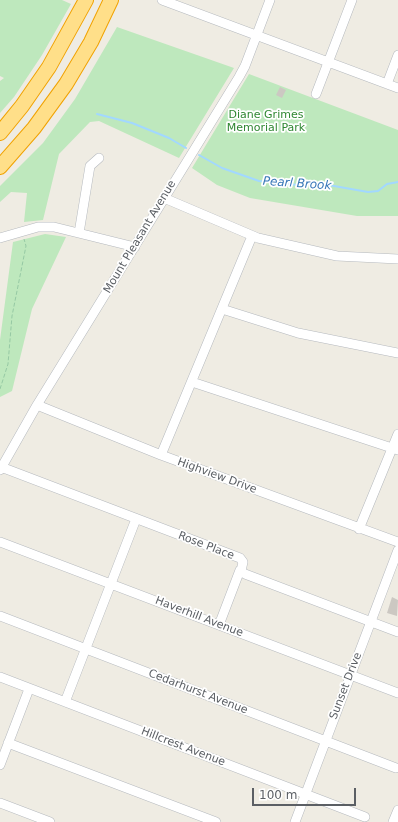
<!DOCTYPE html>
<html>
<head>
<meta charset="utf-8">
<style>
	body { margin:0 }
	#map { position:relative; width:398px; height:822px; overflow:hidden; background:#efece3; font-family:"DejaVu Sans",sans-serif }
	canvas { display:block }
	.scale { position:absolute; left:252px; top:788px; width:104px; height:18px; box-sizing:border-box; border:2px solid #5b5f64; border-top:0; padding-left:5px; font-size:12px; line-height:14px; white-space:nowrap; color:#5b5f64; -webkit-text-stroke:3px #fff; paint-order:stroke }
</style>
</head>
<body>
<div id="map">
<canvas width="398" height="822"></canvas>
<div class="scale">100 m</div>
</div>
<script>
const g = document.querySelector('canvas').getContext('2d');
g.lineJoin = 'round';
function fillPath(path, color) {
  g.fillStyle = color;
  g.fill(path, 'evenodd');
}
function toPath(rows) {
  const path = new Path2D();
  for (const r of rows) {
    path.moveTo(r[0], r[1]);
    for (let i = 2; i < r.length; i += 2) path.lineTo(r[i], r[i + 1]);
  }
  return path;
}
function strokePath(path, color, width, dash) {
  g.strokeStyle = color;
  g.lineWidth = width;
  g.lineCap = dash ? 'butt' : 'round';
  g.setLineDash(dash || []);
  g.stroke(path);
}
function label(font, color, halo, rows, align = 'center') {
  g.font = font + ' "DejaVu Sans",sans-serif';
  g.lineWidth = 3.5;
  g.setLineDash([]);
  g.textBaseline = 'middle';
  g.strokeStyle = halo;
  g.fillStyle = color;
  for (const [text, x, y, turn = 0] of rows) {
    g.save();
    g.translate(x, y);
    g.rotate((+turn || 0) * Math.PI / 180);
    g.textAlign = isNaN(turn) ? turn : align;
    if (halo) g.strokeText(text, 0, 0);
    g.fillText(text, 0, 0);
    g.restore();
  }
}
fillPath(toPath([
	[0,0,62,0,71,4,42,55,14,97,0,113,0,81,4,78,0,76],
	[117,27,234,68,179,158,99,121,90,122,59,154,43,220,24,222,27,193,11,192,0,202,0,186,43,143,75,99],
	[249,74,398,130,398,216,357,216,250,198,217,185,192,168],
	[45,234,66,237,32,309,12,391,0,397,0,340,13,242]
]), '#bee8bd');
strokePath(toPath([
	[97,114,132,123,169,138,186,148],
	[199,155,222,168,259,181,298,185,317,183,368,192,378,191,387,184,398,182]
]), '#a2d8ff', 2);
fillPath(toPath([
	[280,87,286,90,282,98,276,95],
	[392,597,398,600,397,616,387,613]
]), '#ccc8c2');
const minor = toPath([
	[162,0,398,88],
	[387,84,398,55],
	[316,94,352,0],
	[164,198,258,238,337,256,398,259],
	[79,233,90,166,99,158],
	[0,238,38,227,54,227,135,247],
	[222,309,298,333,398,353],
	[192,382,398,450],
	[37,405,161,455,398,542],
	[161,455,252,236],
	[1,467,240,558,243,562,241,571,245,574,398,632],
	[0,470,37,405,239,77,245,66,270,0],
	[359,529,398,434],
	[0,542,398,693],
	[0,616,396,768],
	[219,625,240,570],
	[0,677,365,817],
	[65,702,136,519],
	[8,743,216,822],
	[0,765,29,689],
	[0,803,50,822],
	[295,822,398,550],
	[393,822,398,810]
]);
const highway = toPath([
	[0,133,22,106,49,67,86,0],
	[0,167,34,128,66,84,91,42,111,0]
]);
strokePath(minor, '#b5b9be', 10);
strokePath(highway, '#f1a200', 16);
strokePath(toPath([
	[0,389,8,364,12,316,26,246,24,239]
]), '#96c9a4', 1, [4, 2]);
strokePath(minor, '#fff', 9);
strokePath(highway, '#ffdf89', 14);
label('11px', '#2f8732', '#fff', [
	["Diane Grimes",266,115],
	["Memorial Park",266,128]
]);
label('11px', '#5b5f64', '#fff', [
	["Mount Pleasant Avenue",140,237,-59],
	["Highview Drive",217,476,20],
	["Rose Place",206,546,21],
	["Haverhill Avenue",199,617,21],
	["Sunset Drive",346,686,-69],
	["Cedarhurst Avenue",198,692,21],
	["Hillcrest Avenue",183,747,21]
]);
label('italic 12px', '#3978b8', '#fff', [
	["Pearl Brook",297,184,4]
]);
</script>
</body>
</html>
